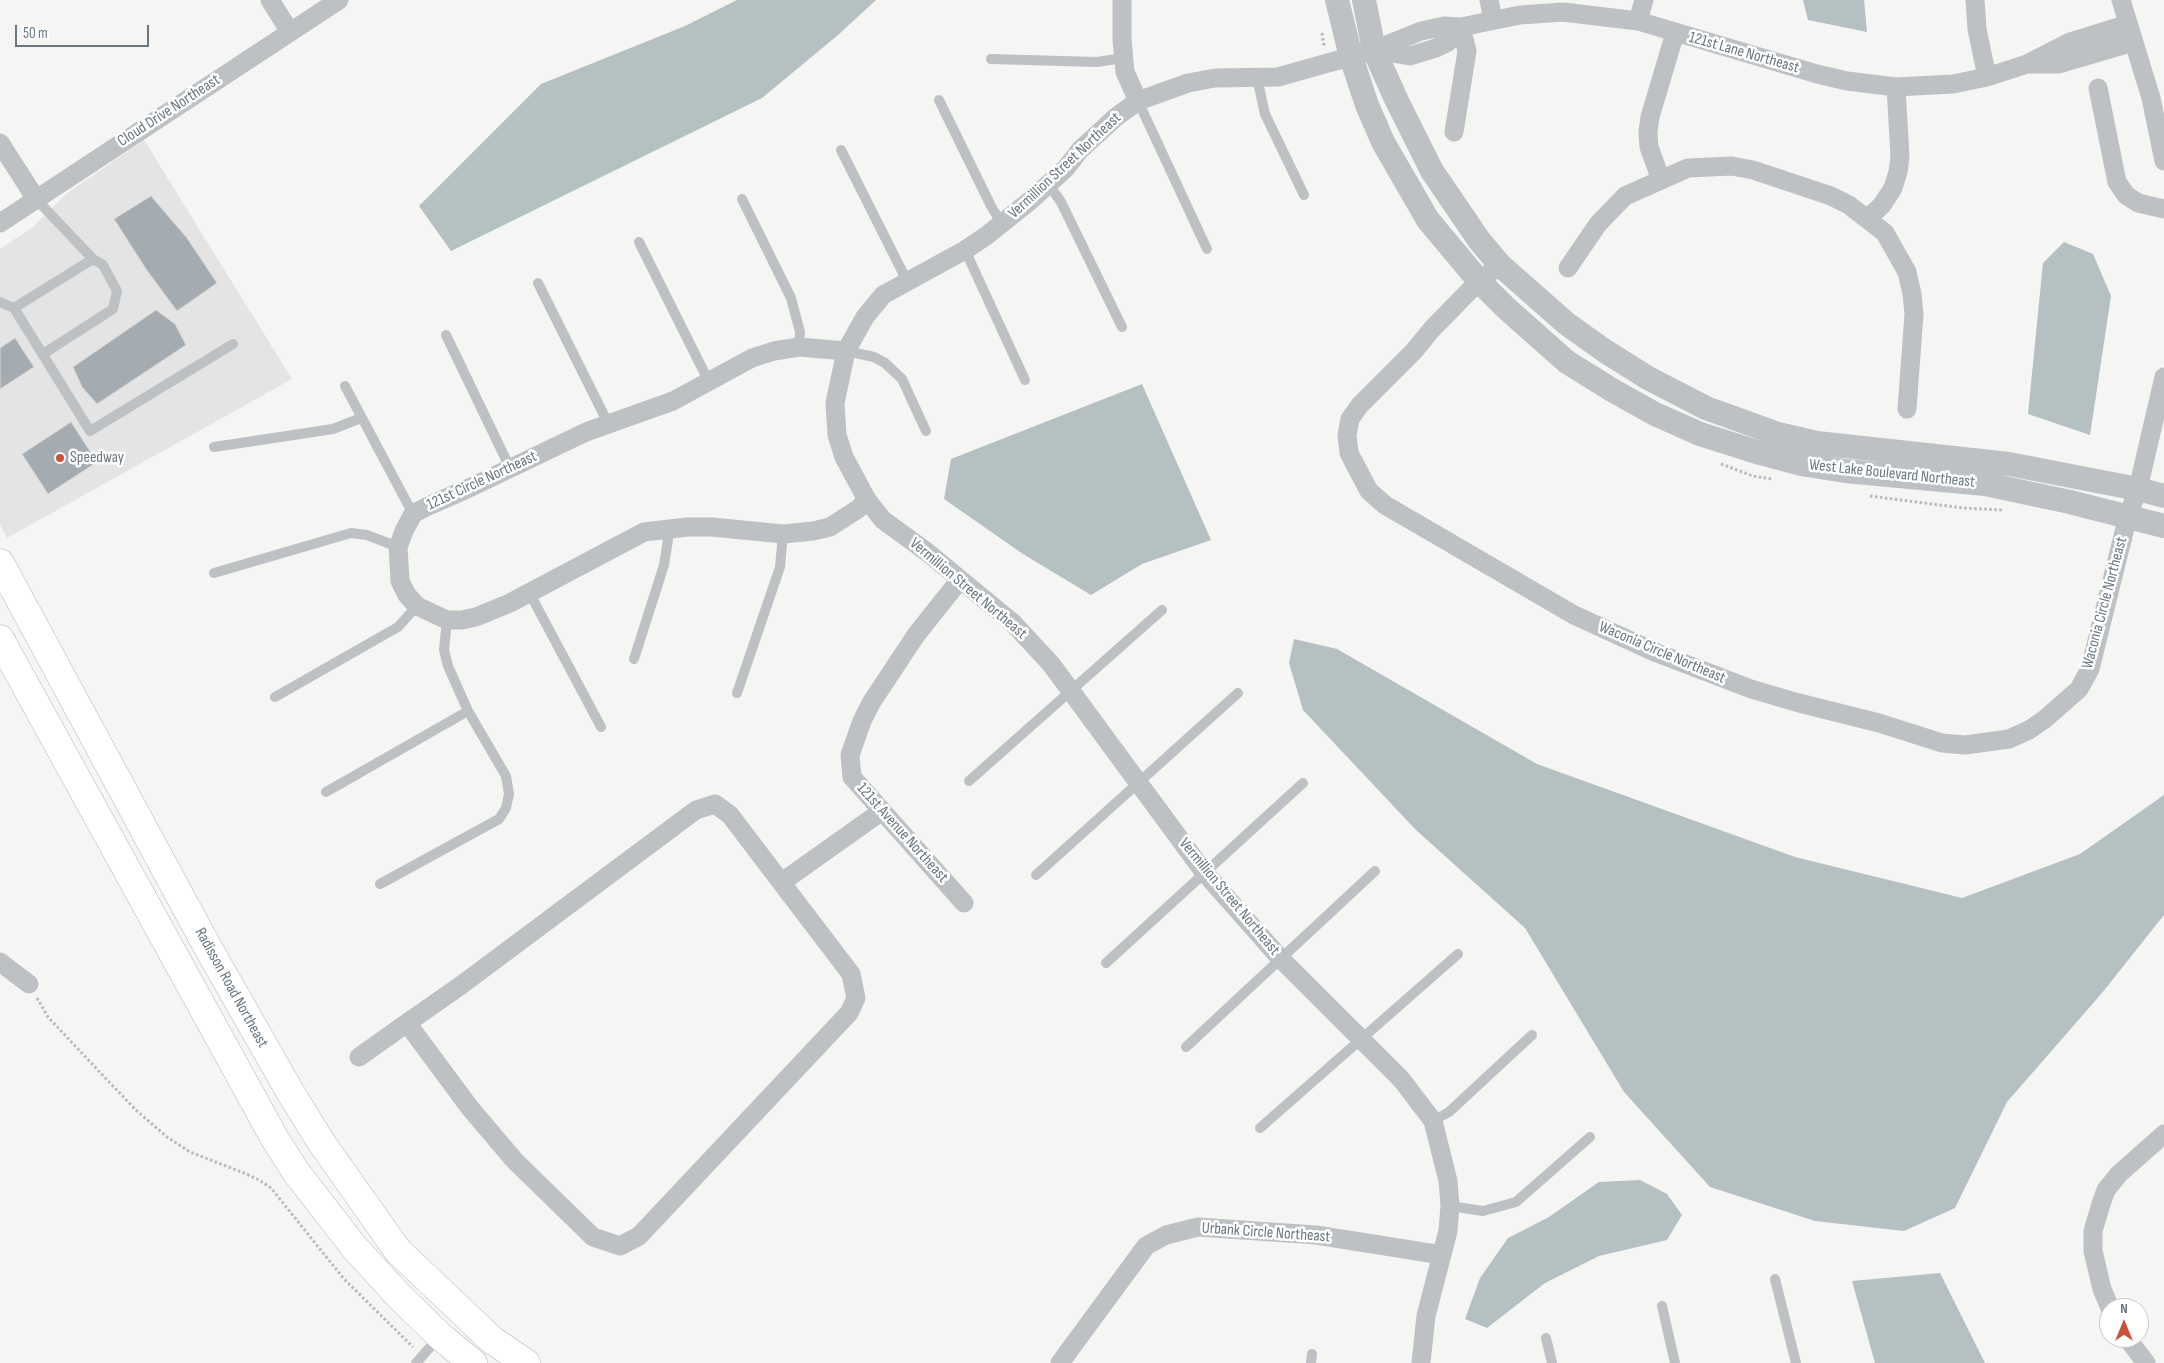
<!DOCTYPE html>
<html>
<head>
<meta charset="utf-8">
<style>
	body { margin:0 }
	#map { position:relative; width:2164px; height:1363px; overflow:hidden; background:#f5f5f3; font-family:"Sofia Sans Condensed",sans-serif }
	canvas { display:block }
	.north { position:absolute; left:2099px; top:1298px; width:50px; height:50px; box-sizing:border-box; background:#fff; border:1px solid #c3c9cc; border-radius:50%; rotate:0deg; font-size:14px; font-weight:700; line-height:20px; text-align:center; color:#687780 }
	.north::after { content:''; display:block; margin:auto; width:18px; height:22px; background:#cc4f3b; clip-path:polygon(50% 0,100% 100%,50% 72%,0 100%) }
	.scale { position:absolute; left:15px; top:25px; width:134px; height:22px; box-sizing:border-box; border:2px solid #687780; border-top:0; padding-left:6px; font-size:15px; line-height:18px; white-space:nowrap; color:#687780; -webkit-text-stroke:4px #fff; paint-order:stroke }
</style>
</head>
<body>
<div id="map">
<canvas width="2164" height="1363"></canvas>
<div class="north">N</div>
<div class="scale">50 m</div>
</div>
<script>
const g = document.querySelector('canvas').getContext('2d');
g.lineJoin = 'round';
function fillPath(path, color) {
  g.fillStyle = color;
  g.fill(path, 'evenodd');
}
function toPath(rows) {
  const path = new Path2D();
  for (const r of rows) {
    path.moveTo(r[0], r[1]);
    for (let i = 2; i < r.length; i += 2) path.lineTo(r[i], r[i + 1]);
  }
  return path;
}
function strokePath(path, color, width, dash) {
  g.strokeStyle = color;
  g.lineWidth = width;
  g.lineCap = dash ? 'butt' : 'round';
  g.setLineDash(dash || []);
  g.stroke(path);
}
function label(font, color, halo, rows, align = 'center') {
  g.font = font + ' "Sofia Sans Condensed",sans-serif';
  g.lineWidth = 5;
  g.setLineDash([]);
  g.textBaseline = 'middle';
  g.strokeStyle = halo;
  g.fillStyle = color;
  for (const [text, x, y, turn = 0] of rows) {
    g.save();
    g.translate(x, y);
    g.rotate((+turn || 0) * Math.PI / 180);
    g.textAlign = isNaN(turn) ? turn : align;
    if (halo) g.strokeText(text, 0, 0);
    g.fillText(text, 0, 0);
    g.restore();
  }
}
fillPath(toPath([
	[144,140,292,379,7,538,0,525,0,249,33,227,66,194]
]), '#e3e4e3');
fillPath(toPath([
	[737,0,876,0,838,35,762,98,451,251,419,206,541,84,685,26],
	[1803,0,1864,0,1867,32,1808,20],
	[2064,242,2093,254,2111,296,2090,435,2028,414,2043,263],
	[1142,384,1211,540,1142,564,1091,595,1023,554,944,499,951,459],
	[1294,639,1337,649,1537,764,1795,857,1962,898,2080,854,2164,795,2164,915,2102,993,2007,1102,1955,1208,1904,1231,1815,1221,1710,1187,1624,1092,1525,928,1416,830,1303,710,1289,663],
	[1640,1180,1667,1194,1682,1215,1667,1240,1599,1256,1545,1283,1487,1328,1465,1319,1480,1278,1508,1238,1549,1217,1599,1182],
	[1940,1273,1985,1363,1875,1363,1852,1281]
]), '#b4c0c2');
const building = toPath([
	[151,196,187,238,217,283,177,311,146,269,114,219,151,196],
	[156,310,175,324,186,345,97,404,82,387,73,367,156,310],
	[15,338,34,367,0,389,0,348,15,338],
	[71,422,97,462,48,494,22,454,71,422]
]);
fillPath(building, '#a5acb1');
strokePath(building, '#d7d7d5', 1);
const secondary = toPath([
	[0,563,207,946,289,1090,321,1142,398,1251,492,1340,526,1363],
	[0,639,275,1139,296,1172,354,1247,397,1294,440,1336,473,1363]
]);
strokePath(secondary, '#b0b5b8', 29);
strokePath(toPath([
	[1322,33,1324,46],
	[1721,464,1753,476,1772,479],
	[1870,496,1963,508,2002,510],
	[37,998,48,1017,110,1083,137,1111,167,1137,190,1152,244,1173,259,1180,271,1188,344,1279,413,1347]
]), '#b7babc', 3, [2.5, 2.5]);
strokePath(toPath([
	[991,59,1097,62,1123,58],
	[1257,78,1265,114,1304,195],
	[939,100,991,206,1002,224],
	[1138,101,1207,249],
	[841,150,907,281],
	[1049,185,1061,202,1122,327],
	[742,199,791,298,800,332,799,347],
	[639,242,709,382],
	[965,250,1025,380],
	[538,283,608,423],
	[0,302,14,308,93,259,36,199],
	[14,308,90,431,233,344],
	[446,335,510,468],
	[846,351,874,357,885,363,902,379,926,431],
	[43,354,113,309,117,291,103,265,93,259],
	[345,386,413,514],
	[214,447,333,429,361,418],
	[214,573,351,533,367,535,398,547],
	[529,592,601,727],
	[634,659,664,565,668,540,667,529],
	[737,693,780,567,783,534],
	[275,697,398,627,417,606],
	[969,781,1162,610],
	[326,792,468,711],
	[1036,875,1238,693],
	[380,884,499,819,506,808,509,794,506,776,468,711,448,666,444,650,447,620],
	[1106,963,1303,783],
	[1186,1047,1375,871],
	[1433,1121,1449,1112,1532,1035],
	[1260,1128,1458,954],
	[1450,1206,1483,1211,1516,1202,1590,1137],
	[1775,1279,1796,1363],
	[1662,1306,1675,1363],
	[1546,1338,1552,1363],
	[416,1363,440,1336],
	[1311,1363,1312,1354]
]), '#bdc1c4', 10);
strokePath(toPath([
	[270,0,290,32],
	[1122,0,1122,40,1125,72,1138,101],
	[1489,0,1493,19],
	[1975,0,1977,29,1987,77],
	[2121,0,2151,98,2164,161],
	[1638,21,1644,0],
	[1375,50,1410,56,1436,48,1448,42,1461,27],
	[2028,64,2059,64,2134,42],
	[2098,88,2117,182,2126,195,2138,203,2164,209],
	[1454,132,1467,51,1461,27],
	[0,143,36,199],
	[1661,180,1649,147,1648,132,1650,117,1675,33],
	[1867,219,1882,205,1893,188,1898,172,1900,157,1896,87],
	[0,223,339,0],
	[1500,265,1479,281,1432,329,1414,351,1360,405,1350,419,1347,435,1349,453,1369,491,1385,505,1574,615,1657,653,1751,689,1799,703,1879,723,1942,743,1965,745,2009,739,2029,730,2045,719,2079,689,2090,669,2128,516,2138,489,2164,377],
	[1568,268,1598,224,1625,196,1688,168,1732,166,1753,170,1831,196,1849,205,1885,233,1907,272,1912,294,1914,314,1907,409],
	[846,351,799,347,774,351,752,358,673,401,586,432,467,489,426,507,413,514,404,531,398,547,400,581,407,595,417,606,447,620,462,620,476,617,510,603,644,532,687,527,712,527,783,534,813,531,830,527,858,509,867,500],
	[959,581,916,635,871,703,862,721,850,755,852,777,964,903],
	[782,882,882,811],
	[0,962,29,984],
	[359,1057,407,1023,460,986,696,810,715,804,730,815,851,974,856,998,849,1013,639,1236,620,1246,593,1237,515,1161,470,1108,407,1023],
	[2110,1308,2102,1289,2093,1251,2093,1231,2101,1204,2106,1190,2119,1174,2164,1134],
	[2127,1338,2146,1363],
	[1060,1363,1146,1246,1166,1235,1198,1227,1316,1235,1442,1255],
	[1421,1363,1426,1316,1448,1231,1450,1206,1448,1181,1433,1121,1401,1079,1280,958,1204,872,1051,664,1012,622,927,552,883,520,867,500,844,457,837,435,835,403,846,351,865,317,883,295,965,250,986,236,1031,200,1066,168,1080,150,1116,117,1138,101,1188,83,1215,78,1278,77,1374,50,1421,31,1444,26,1461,27,1520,15,1563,12,1638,21,1817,74,1847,81,1896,87,1953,84,1987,77,2027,64,2070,42,2128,24]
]), '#bdc1c4', 19);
strokePath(toPath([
	[1337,0,1351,57,1367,105,1383,142,1428,220,1479,281,1506,308,1567,362,1612,390,1655,414,1700,434,1760,453,1801,464,1845,471,1985,484,2070,502,2164,526],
	[1364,0,1374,50,1397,101,1432,171,1479,240,1500,265,1567,324,1605,351,1648,378,1706,408,1778,434,1817,443,2009,464,2138,489,2164,496]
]), '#bdc1c4', 24);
strokePath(secondary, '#fff', 28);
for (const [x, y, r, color] of [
	[60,458,5,"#cc4f3b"]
]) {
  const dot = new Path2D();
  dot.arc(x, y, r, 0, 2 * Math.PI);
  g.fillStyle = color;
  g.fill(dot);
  strokePath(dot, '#fff', 2);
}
label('16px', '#687780', '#fff', [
	["121st Lane Northeast",1744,53,16],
	["Cloud Drive Northeast",169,111,-33],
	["Vermillion Street Northeast",1065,166,-43],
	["West Lake Boulevard Northeast",1892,474,6],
	["121st Circle Northeast",482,481,-25],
	["Vermillion Street Northeast",968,589,40],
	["Waconia Circle Northeast",2105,603,-75],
	["Waconia Circle Northeast",1662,653,23],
	["121st Avenue Northeast",902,833,48],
	["Vermillion Street Northeast",1229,897,50],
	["Radisson Road Northeast",231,988,61],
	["Urbank Circle Northeast",1266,1233,4]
]);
label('16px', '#687780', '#fff', [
	["Speedway",70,458]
], 'left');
</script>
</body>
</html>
